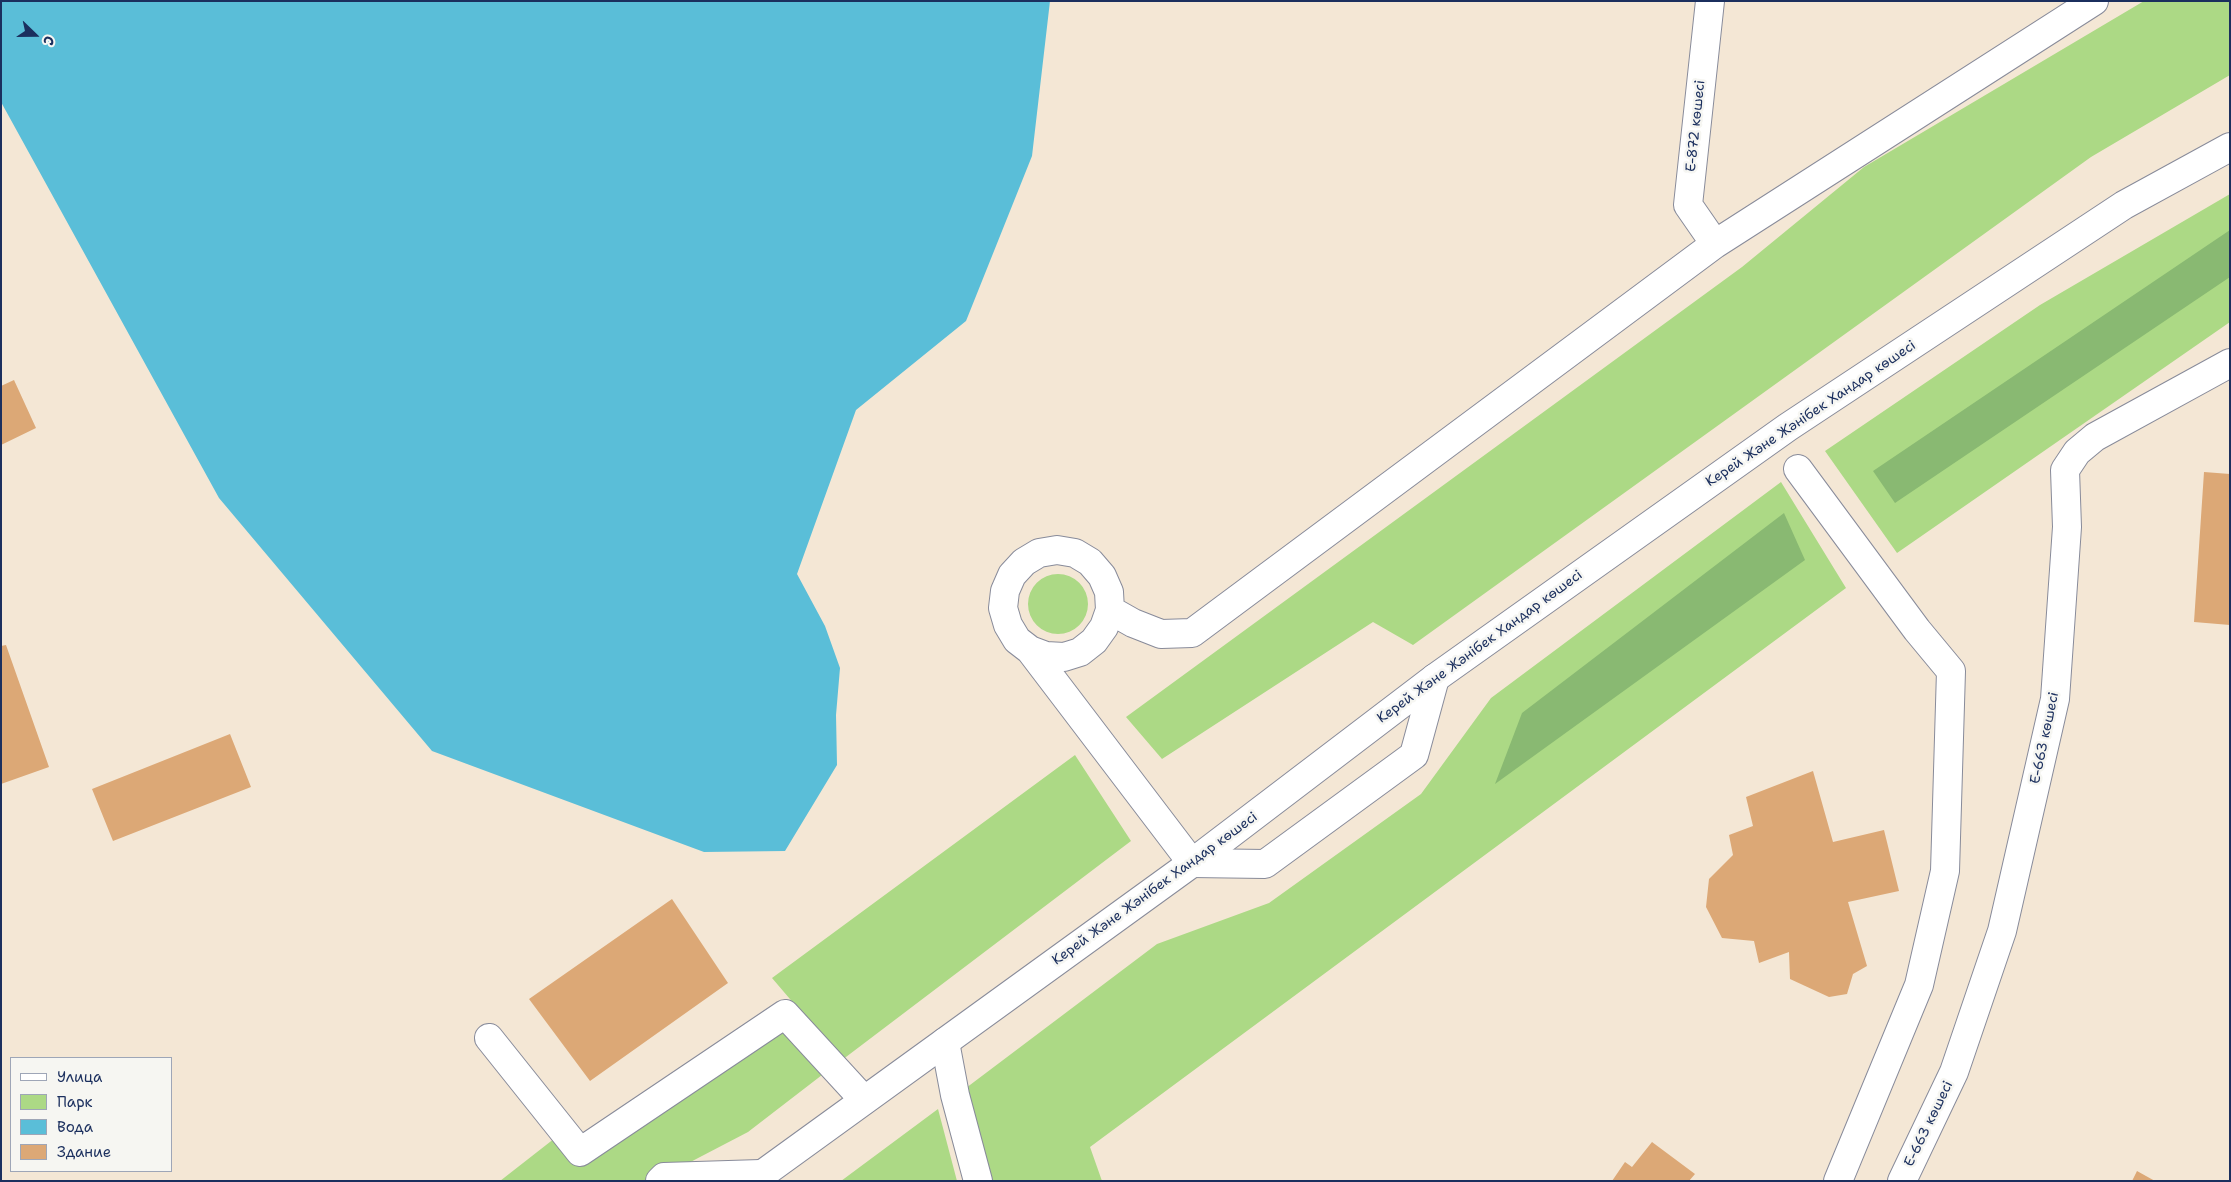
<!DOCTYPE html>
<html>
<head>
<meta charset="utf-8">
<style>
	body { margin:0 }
	#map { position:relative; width:2231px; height:1182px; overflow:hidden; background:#f4e7d5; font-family:"Shantell Sans",sans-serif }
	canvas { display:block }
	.frame { position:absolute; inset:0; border:2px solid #1b2f5e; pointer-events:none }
	.legend { position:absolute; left:10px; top:1057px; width:162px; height:115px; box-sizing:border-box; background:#f6f6f2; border:1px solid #9ea6b7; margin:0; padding:6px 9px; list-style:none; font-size:15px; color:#1b2f5e }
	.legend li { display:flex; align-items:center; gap:10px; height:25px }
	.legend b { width:25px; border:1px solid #9ea6b7 }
	.north { position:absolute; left:10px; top:10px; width:50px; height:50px; -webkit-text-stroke:4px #f6f6f2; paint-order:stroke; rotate:112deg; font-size:14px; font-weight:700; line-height:20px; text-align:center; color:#1b2f5e }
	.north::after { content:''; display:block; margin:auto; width:18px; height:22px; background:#1b2f5e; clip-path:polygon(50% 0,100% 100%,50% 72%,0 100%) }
</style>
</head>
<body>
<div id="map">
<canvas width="2231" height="1182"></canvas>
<div class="frame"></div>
<ul class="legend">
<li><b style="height:6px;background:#fff"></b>Улица</li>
<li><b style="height:14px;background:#acd985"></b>Парк</li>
<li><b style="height:14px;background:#5abed8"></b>Вода</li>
<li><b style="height:14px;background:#dca876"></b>Здание</li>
</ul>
<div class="north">С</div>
</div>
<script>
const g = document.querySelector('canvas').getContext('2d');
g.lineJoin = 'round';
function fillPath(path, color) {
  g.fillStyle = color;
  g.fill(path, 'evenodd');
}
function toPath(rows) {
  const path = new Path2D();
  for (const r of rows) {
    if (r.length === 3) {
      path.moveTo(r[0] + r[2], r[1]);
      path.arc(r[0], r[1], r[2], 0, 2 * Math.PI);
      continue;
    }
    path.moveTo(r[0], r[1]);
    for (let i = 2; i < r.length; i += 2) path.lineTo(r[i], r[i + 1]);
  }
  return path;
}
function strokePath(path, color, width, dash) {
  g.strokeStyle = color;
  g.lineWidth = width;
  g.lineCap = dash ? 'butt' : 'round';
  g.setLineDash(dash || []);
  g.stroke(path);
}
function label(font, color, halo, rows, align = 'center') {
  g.font = font + ' "Shantell Sans",sans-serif';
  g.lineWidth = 5;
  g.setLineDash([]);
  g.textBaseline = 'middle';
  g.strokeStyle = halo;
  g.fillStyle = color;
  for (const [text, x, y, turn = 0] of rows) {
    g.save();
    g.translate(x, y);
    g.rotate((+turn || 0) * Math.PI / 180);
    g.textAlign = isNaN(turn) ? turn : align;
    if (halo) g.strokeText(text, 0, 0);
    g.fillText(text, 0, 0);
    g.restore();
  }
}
fillPath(toPath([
	[2144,1,2230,1,2230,75,2091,157,1413,645,1373,622,1162,759,1126,717,1742,267,1864,167],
	[2230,194,2230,322,1897,553,1825,451,2040,305],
	[1781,482,1846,588,1090,1147,1102,1181,991,1181,962,1091,1157,944,1269,903,1421,794,1491,698],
	[1058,604,30],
	[1075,755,1131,841,842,1060,772,978],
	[773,1021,822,1075,748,1132,654,1181,500,1181,564,1131,580,1152],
	[938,1109,957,1181,841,1181]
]), '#acd985');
fillPath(toPath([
	[2230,230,2230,277,1895,503,1873,471],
	[1784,513,1805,560,1495,784,1522,713]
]), '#89b972');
fillPath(toPath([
	[1,1,1050,1,1032,156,966,321,856,410,797,574,825,626,840,668,836,715,837,765,785,851,704,852,432,751,219,498,1,102]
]), '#5abed8');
fillPath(toPath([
	[14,380,36,428,1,445,1,386],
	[2204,472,2230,474,2230,625,2194,622],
	[6,645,49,767,1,784,1,646],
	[230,734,251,787,113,841,92,789],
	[1813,771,1833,842,1884,830,1899,891,1848,902,1867,966,1853,974,1847,994,1829,997,1790,979,1789,952,1759,963,1754,941,1722,938,1706,907,1709,879,1733,855,1729,835,1753,826,1746,797],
	[672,899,728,983,590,1081,529,999],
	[1652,1142,1695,1174,1689,1181,1612,1181,1625,1162,1632,1167],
	[2137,1171,2155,1181,2132,1181]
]), '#dca876');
const minor = toPath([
	[1710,1,1688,205,1715,244],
	[1798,469,1917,630,1951,671,1945,871,1919,985,1838,1181],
	[1110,610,1133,623,1161,634,1192,633,1715,244,2094,1],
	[1030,650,1046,656,1064,657,1080,652,1094,641,1104,627,1110,610,1109,592,1102,576,1090,562,1075,553,1057,550,1039,553,1024,562,1012,575,1005,591,1003,608,1008,625,1017,640,1030,650,1192,863,1265,864,1414,755,1435,678],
	[489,1038,580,1152,785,1014,864,1100],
	[945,1042,955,1095,978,1181],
	[660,1181,664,1177,761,1174],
	[1902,1181,1954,1072,2002,931,2055,699,2067,527,2065,470,2077,452,2095,437,2230,363]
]);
const major = toPath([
	[753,1181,1192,863,1435,678,1788,427,2124,205,2230,147]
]);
strokePath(minor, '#888b9a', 30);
strokePath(major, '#888b9a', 30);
strokePath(minor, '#fff', 28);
strokePath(major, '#fff', 28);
label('14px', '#1b2f5e', '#f6f6f2', [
	["Е-872 көшесі",1696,126,-84],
	["Керей Және Жәнібек Хандар көшесі",1811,414,-34],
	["Керей Және Жәнібек Хандар көшесі",1480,647,-36],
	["Е-663 көшесі",2045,738,-78],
	["Керей Және Жәнібек Хандар көшесі",1155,889,-36],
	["Е-663 көшесі",1929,1124,-64]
]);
</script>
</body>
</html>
